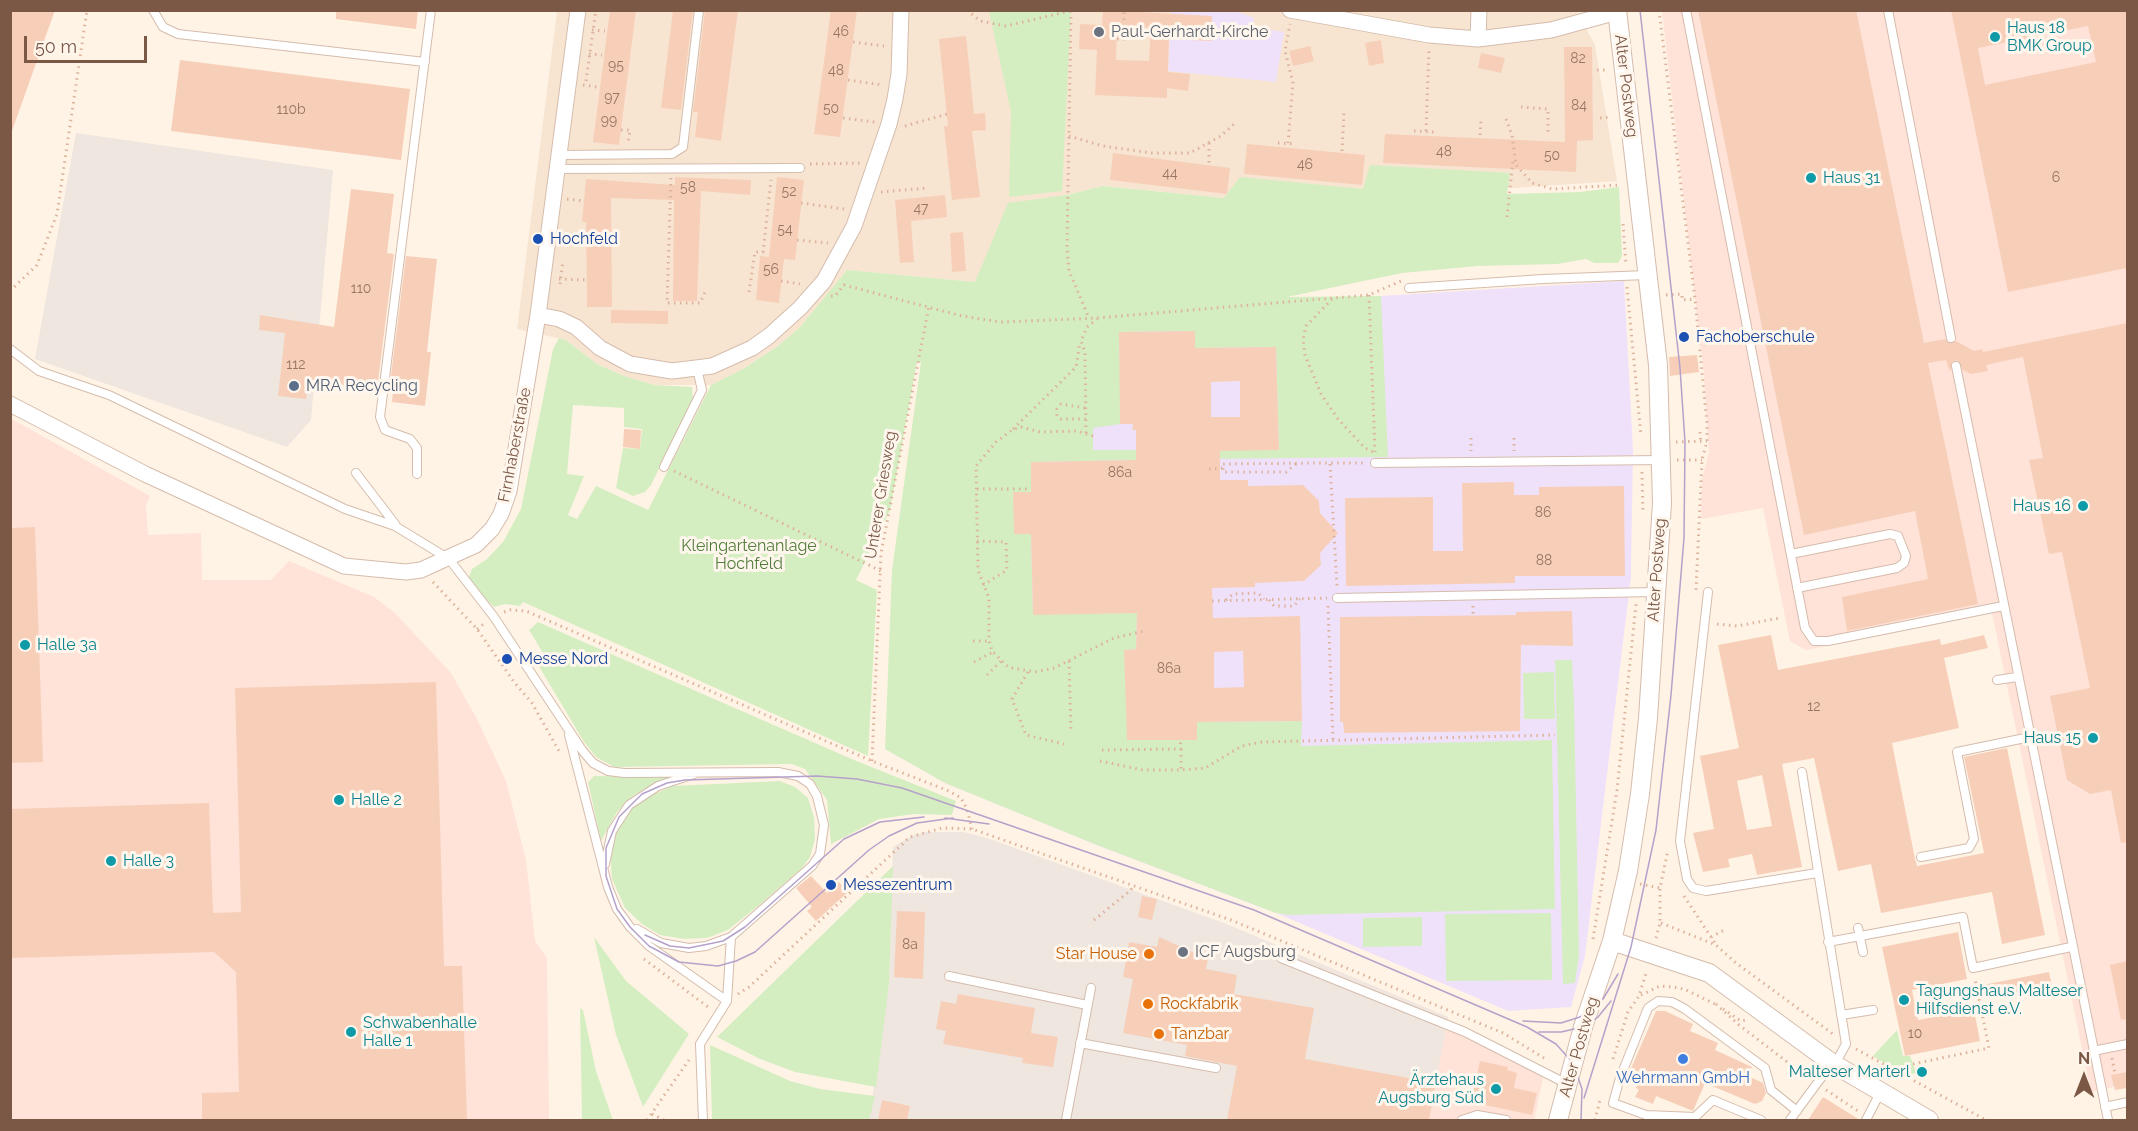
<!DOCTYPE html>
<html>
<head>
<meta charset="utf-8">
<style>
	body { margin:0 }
	#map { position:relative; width:2138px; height:1131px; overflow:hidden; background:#fff3e5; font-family:Raleway,sans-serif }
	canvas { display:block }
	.frame { position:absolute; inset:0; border:12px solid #7b5746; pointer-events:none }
	.north { position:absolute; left:2054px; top:1047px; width:60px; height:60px; -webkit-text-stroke:4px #fff7ed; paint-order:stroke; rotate:0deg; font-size:16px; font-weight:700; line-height:24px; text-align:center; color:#7b5746 }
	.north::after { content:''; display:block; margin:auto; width:21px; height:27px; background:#7b5746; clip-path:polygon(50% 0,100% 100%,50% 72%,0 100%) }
	.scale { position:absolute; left:24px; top:36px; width:123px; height:27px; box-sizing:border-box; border:3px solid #7b5746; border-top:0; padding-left:8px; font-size:18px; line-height:21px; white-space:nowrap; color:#7b5746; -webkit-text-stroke:4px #fff7ed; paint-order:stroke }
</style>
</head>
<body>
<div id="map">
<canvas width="2138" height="1131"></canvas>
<div class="frame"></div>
<div class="north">N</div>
<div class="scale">50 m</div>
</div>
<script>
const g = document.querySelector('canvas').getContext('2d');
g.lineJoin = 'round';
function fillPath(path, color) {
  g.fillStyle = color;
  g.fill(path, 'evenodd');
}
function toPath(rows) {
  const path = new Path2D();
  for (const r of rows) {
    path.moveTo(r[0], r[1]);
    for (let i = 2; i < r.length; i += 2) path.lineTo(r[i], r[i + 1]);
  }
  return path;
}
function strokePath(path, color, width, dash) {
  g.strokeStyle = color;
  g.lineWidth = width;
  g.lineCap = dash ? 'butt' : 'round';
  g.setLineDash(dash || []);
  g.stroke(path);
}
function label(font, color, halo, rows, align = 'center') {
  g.font = font + ' Raleway,sans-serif';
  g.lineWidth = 6;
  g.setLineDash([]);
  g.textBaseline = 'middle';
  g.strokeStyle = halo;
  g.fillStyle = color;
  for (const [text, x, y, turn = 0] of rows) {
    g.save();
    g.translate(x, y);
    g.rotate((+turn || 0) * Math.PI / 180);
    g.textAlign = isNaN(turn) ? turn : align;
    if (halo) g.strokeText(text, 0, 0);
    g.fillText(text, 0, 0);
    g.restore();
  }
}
fillPath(toPath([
	[1576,10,1595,45,1617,181,1367,198,1224,198,1103,186,1067,195,975,282,847,270,800,327,778,346,743,369,711,385,654,385,624,376,597,364,566,340,517,329,557,11]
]), '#f7e5d2');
fillPath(toPath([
	[1662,11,2127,11,2127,1084,2091,1092,1992,613,1806,650,1790,641,1763,508,1701,519,1702,479,1709,452,1704,374],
	[10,418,150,496,146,505,148,535,201,533,202,580,271,580,289,561,374,597,394,612,451,673,477,719,506,781,526,860,535,941,547,958,549,1120,11,1120],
	[1446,1024,1544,1073,1534,1120,1429,1120]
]), '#ffe2d8');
fillPath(toPath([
	[76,133,333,170,311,420,287,447,35,359],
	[925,832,964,832,987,838,1224,923,1448,1017,1429,1120,869,1120,889,984,893,847,911,836]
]), '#eee6df');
fillPath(toPath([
	[1171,11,1236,11,1254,18,1253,27,1284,32,1276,82,1168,71],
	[1624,281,1633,450,1631,576,1585,956,1571,1007,1508,1011,1276,913,1104,848,945,783,885,749,1096,307,1381,296]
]), '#f0e1fb');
fillPath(toPath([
	[989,11,1071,11,1062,191,1009,197,1011,112],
	[1370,165,1510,173,1507,194,1580,192,1619,187,1622,256,1618,263,1594,263,1586,259,1557,264,1478,266,1402,273,1287,297,1381,296,1388,457,1209,459,1209,451,1279,449,1276,347,1195,348,1194,331,1119,332,1121,424,1093,428,1093,450,1136,450,1136,460,1032,462,1032,492,1014,492,1031,534,1033,614,1137,613,1136,649,1124,650,1197,722,1302,721,1301,746,1552,740,1555,909,1288,915,1276,913,1097,845,945,783,885,749,892,570,921,362,917,362,890,510,856,580,877,590,868,756,523,602,520,606,505,604,494,607,475,588,469,577,472,569,487,559,503,542,521,509,553,349,559,338,566,340,597,364,624,376,654,385,692,387,693,400,651,485,645,492,633,496,616,488,623,448,640,449,642,429,624,427,624,408,573,405,567,474,584,476,568,515,577,519,596,486,648,510,711,385,743,369,778,346,800,327,847,270,975,282,1008,203,1067,195,1103,186,1224,198,1240,177,1363,189],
	[538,622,854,760,956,801,952,815,914,814,879,819,831,844,827,800,805,769,792,764,614,767,596,757,584,742,537,663,545,656,529,630],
	[1555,660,1572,660,1574,702,1579,955,1575,983,1563,984],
	[1554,672,1555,719,1524,719,1523,673],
	[594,776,670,777,653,784,631,797,617,812,601,841,588,782],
	[780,781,795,787,808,798,814,818,815,839,810,857,803,867,763,902,728,930,707,938,684,939,660,935,642,924,625,908,612,879,610,850,619,825,637,802,672,786],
	[893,866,889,984,876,1087,795,1072,760,1059,717,1037],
	[1551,913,1552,980,1446,981,1445,914],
	[1422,917,1422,946,1363,947,1363,918],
	[594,937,626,981,689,1034,643,1107,616,1035],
	[580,1008,583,1010,596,1071,613,1120,582,1120],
	[1897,1030,1903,1056,1910,1056,1916,1073,1905,1076,1873,1056],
	[710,1045,790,1081,820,1089,875,1096,869,1120,712,1120]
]), '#d5eec1');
fillPath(toPath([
	[10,10,55,10,12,131,10,131],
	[336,10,418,10,416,29,336,19],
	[610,10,636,10,619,145,593,142],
	[673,10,693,10,681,110,661,108],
	[705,10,738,10,721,141,695,137,698,112,693,112],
	[831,10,857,10,840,137,814,134],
	[1103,10,1212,16,1211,41,1169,39,1168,72,1190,74,1188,91,1167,88,1167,98,1095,95,1097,50,1079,49,1080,24,1102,25],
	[1117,26,1151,28,1149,61,1116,60],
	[1698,10,1856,10,1924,343,1945,339,1949,343,1956,341,1974,351,1982,349,1983,352,2127,323,2127,842,2121,843,2111,790,2090,794,2067,780,2050,696,2090,688,2062,552,2049,554,2029,460,2043,458,2023,357,1986,365,1988,371,1971,374,1963,370,1957,360,1952,362,1950,372,1946,360,1928,363,1978,604,1847,631,1842,597,1928,579,1915,511,1804,535],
	[1951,10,2127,10,2127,268,2008,292],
	[2088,26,2096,62,1985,85,1978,48],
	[966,36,974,114,985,113,986,130,972,131,980,197,952,200,944,126,948,126,939,39],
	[1381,40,1384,63,1369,66,1365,43],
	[1310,46,1314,61,1293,66,1289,51],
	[1564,47,1592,47,1593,140,1577,141,1576,172,1383,163,1385,134,1565,142],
	[1481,53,1505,58,1501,73,1478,68],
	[180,60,410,89,401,160,171,131],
	[1247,144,1365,155,1362,185,1244,174],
	[1113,153,1230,168,1227,194,1110,180],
	[675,177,751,180,750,195,701,191,697,301,673,301,674,200,611,198,612,307,587,307,586,222,582,222,586,179,675,185],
	[777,177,804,180,795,260,784,259,779,303,756,300,760,256,769,257],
	[351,189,394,194,387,253,394,254,377,389,309,381,306,399,278,396,285,333,259,330,260,315,334,327],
	[945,195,947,217,911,221,914,262,900,263,895,200],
	[963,232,966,271,952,272,950,233],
	[406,256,437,259,427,352,431,352,425,406,392,402,393,391,389,391],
	[611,310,668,311,668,324,611,323],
	[1195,331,1195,348,1276,347,1279,450,1220,451,1220,480,1248,480,1248,486,1303,485,1319,501,1320,513,1338,533,1320,553,1321,565,1304,581,1255,583,1255,587,1212,588,1213,618,1300,616,1302,721,1197,722,1197,740,1127,740,1124,650,1136,649,1137,613,1033,615,1031,534,1014,534,1013,492,1031,492,1031,462,1136,460,1136,430,1132,430,1133,424,1120,424,1119,332],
	[1240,381,1240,417,1211,417,1211,382],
	[1243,651,1244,687,1214,688,1214,652],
	[1697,355,1699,372,1670,376,1669,357],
	[624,429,641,430,640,449,623,447],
	[1514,482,1514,495,1539,495,1539,487,1624,486,1625,576,1515,576,1515,583,1346,586,1345,498,1433,497,1433,551,1463,551,1462,483],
	[35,527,43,762,10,763,10,528],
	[1572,611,1573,646,1521,645,1520,731,1344,733,1343,722,1340,722,1340,617,1516,615,1516,612],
	[1771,635,1778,670,1940,639,1941,645,1984,635,1988,648,1944,658,1959,728,1892,743,1915,859,1917,866,1984,853,1964,757,2007,748,2045,935,2002,944,1992,892,1881,913,1871,864,1838,871,1814,758,1782,764,1802,867,1757,875,1752,854,1728,859,1730,867,1703,872,1693,833,1714,829,1700,756,1739,748,1718,645],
	[1762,775,1772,826,1747,830,1737,781],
	[436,682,444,966,462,966,467,1120,202,1120,202,1093,239,1092,236,972,214,952,10,958,10,809,209,803,213,913,241,912,235,688],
	[811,876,827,893,839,882,848,892,816,921,807,911,812,907,796,888],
	[1142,896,1157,899,1152,920,1138,917],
	[897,911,925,912,923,979,894,977],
	[1958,932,1967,979,1912,990,1918,1020,1974,1010,1980,1041,1905,1056,1882,947],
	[1159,937,1208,959,1206,969,1237,975,1234,994,1314,1008,1305,1059,1436,1083,1429,1120,1227,1120,1237,1066,1185,1056,1187,1045,1123,1033,1133,979,1123,977,1129,942,1157,947],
	[2127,961,2127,1019,2121,1020,2110,965],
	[2049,972,2052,986,1986,999,1983,985],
	[958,994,1035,1008,1031,1033,1058,1037,1053,1067,1022,1063,1023,1058,943,1044,946,1031,936,1029,941,1001,956,1004],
	[1656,1011,1665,1011,1693,1024,1690,1031,1718,1043,1715,1050,1752,1067,1748,1076,1763,1083,1766,1093,1762,1101,1755,1104,1705,1083,1693,1111,1656,1096,1653,1104,1635,1097,1639,1090,1636,1088,1637,1085,1626,1080],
	[1480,1061,1508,1067,1507,1070,1517,1073,1514,1088,1537,1093,1532,1115,1471,1102],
	[2127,1072,2127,1088,2115,1090,2111,1075],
	[1823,1097,1860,1120,1808,1120],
	[882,1100,910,1106,907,1120,878,1120]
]), '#f7cfb9');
const service = toPath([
	[153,10,163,27,178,34,425,62],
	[1686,10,1805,628,1814,641,1828,641,2003,606],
	[1888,10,1951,338],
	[559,155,672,154,683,147,699,10],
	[557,169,800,168],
	[1409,288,1543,279,1647,275],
	[10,349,39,371,109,395,345,509,395,526,449,559,494,617,582,750,593,763,608,771,624,773,778,772,798,776,810,784,817,796,824,825,820,854,812,866,731,937,727,1001,700,1044,703,1120],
	[1956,366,2108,1120],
	[1375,463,1662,460],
	[664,467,702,390,697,369],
	[356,473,395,524],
	[417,474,417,448,410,439,385,430,380,417,431,10],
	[1791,554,1890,534,1898,536,1906,556,1904,563,1897,568,1797,588],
	[1708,592,1680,841,1687,879,1693,888,1706,891,1817,873],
	[1337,598,1656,592],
	[1997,680,2017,677],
	[569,735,608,887,617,909,630,927,649,946,727,1001],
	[1802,772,1846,1044,1835,1064],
	[1921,857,1969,848,1974,839,1957,752,2030,737],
	[605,864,612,831,629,805,658,786,694,774],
	[1858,928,1863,952],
	[637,929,661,943,689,948,706,946,731,937],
	[1828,942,1963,917,1973,968,2071,947],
	[1281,958,1465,1032,1567,1084],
	[949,976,1087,1005],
	[1841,1015,1873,1010],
	[1080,1043,1216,1068],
	[2093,1051,2128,1044],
	[2105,1107,2128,1102],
	[1066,1120,1091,988],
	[1462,1120,1477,1115,1506,1120],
	[1761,1120,1713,1100,1695,1117,1646,1115,1613,1103,1620,1078,1648,1008,1658,1001,1672,1002,1685,1009,1765,1068,1771,1090,1797,1111],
	[1790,1120,1832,1063],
	[1866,1120,1880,1093]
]);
const minor = toPath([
	[1290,10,1429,35,1478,39,1551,30,1617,12],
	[1478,39,1479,10],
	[538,315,559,319,576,327,600,348,630,364,672,371,712,366,752,348,769,336,800,308,824,281,854,226,889,124,895,99,899,74,901,10],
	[10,404,145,474,344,566,406,572,421,570,476,545,492,529,501,514,509,491,538,315,578,10]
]);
const tertiary = toPath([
	[1612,941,1709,973,1832,1063,1929,1120],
	[1558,1120,1583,1027,1612,941,1628,871,1640,794,1648,718,1662,503,1658,365,1617,10]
]);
strokePath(service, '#d5bcac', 10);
strokePath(minor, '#d5bcac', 17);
strokePath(tertiary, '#d5bcac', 20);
strokePath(toPath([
	[967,10,980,21,1006,26,1074,10],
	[1659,10,1695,299,1707,424,1707,441,1702,460,1696,590],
	[1071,11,1067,248,1069,271,1089,318],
	[1124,20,1124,10],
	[592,30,605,31],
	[1117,39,1124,39,1124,26],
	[853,42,884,46],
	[589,54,602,55],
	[1597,70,1606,70],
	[848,80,882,85],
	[586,81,596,10],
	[583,85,597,87],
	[1521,107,1548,109,1548,134],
	[843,118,875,122],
	[1600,118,1612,117],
	[1506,119,1512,135,1516,165,1532,183,1552,189,1620,185],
	[905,126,947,114],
	[621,130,630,130,628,144],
	[1414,131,1434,132],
	[1426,131,1429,48],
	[1480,135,1481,120],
	[1069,136,1103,146,1152,153,1190,153,1221,136,1235,123],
	[1209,143,1209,163],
	[1278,143,1295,144],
	[1288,143,1293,83,1285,51,1290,24],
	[1342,151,1344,113],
	[810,164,861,163],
	[671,178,667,303,700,303,706,290],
	[881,192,927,188],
	[567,199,584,201],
	[801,203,844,209],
	[1507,217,1513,160],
	[1623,224,1626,265],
	[797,240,828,243],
	[562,241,587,242],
	[559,279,587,280],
	[781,281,800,284],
	[560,284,563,260],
	[1627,287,1641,436],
	[10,291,37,265,57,214,87,10],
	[749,292,755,252,763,252,771,180],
	[1369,295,1375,452],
	[1666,295,1682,294,1682,300,1695,299],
	[831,296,835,296,844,285,962,316,1000,322,1097,318,1369,295,1401,281],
	[1332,299,1306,326,1303,340,1305,355,1321,394,1338,419,1365,448,1373,452],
	[1085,408,1061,404,1057,409,1057,416,1061,419,1086,419],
	[1013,429,1076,367,1080,342],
	[1700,432,1701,442],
	[1086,433,1085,352,1081,341,1087,327,1097,319],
	[1093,436,1077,431,1040,432,1021,427,1012,430,996,442,976,466,978,570,989,598,989,641,992,651,1008,667,1035,672,1054,668,1114,638,1144,631],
	[1471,438,1471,451],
	[1514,438,1514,451],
	[1676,442,1707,441],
	[1677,460,1702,460],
	[1296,464,1286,472,1223,472,1223,464,1315,463,1365,463],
	[1330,464,1337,586],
	[1209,469,1223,468],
	[674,471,881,571],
	[1642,472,1643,514],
	[977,489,1031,489],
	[977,541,1006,542,1007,570,983,585],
	[433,582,477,629,514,682,532,703,559,751],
	[1226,600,1233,594,1258,593,1264,599],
	[1269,600,1274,606,1294,606,1300,599],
	[1212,601,1327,598],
	[1328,606,1333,740],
	[1473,606,1473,615],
	[504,612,510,610,526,611,872,761,949,791,961,798,967,809,972,829],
	[1717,624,1737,626,1780,618],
	[477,629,485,623],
	[973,641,989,641],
	[1069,661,1071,731],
	[974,662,993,652],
	[1028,672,1012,699,1026,735,1064,744],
	[987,675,1001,661],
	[1181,749,1181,770],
	[1102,750,1181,749,1180,740],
	[872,761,881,553,929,306],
	[1100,761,1143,770,1181,770,1205,768,1242,746,1262,742,1555,735],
	[1640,884,1660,888],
	[1684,896,1715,943],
	[1094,920,1131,890,1133,884],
	[1661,923,1716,945,1736,963,1833,1034],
	[1711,937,1726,929],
	[1656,938,1660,923,1660,888,1668,850],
	[1593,939,1617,790,1636,604],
	[644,959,708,1007],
	[738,994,749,987,910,837,942,828,972,829,1231,920,1503,1033,1544,1058],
	[1641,995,1660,986,1673,987,1684,989,1715,1004],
	[1716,1004,1739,1025,1808,1078],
	[1723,1009,1741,1021,1746,1020],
	[1856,1049,1986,1120],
	[2112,1058,2115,1074],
	[1613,1059,1628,1012,1639,996,1647,970],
	[1913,1064,1989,1048,1975,979],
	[1826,1090,1858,1111],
	[652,1114,664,1120],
	[647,1120,689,1060],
	[1595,1120,1600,1100]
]), '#ddb29c', 3, [1.5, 4.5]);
strokePath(service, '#fff', 8);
strokePath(minor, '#fff', 15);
strokePath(tertiary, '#fff', 18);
strokePath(toPath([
	[945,818,989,824],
	[953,818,917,823,889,836,869,850,755,952,736,961,718,966,679,962,649,946,630,927,617,909,606,876,606,848,619,817,642,794,667,783,685,780,817,776,857,779,902,788,1254,910,1527,1027,1556,1044,1573,1063,1582,1089,1581,1120],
	[645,935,670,946,689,948,723,941,745,927,844,839,880,822,924,817],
	[1523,1021,1561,1023,1580,1017,1603,999,1618,974],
	[1539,1032,1561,1032,1583,1027,1598,1017,1611,1001],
	[1584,1098,1631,947,1656,830,1671,695,1684,538,1685,442,1680,368,1640,10]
]), '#b5a1ca', 1.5);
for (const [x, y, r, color] of [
	[1099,32,6,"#6b7280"],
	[1995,37,6,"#0f9aa8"],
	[1811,178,6,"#0f9aa8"],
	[538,239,6,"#1a4fb4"],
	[1684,337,6,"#1a4fb4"],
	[294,386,6,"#5c6f8a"],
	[2083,506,6,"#0f9aa8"],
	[25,645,6,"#0f9aa8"],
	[507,659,6,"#1a4fb4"],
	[2093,738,6,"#0f9aa8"],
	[339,800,6,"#0f9aa8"],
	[111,861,6,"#0f9aa8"],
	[831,885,6,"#1a4fb4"],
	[1183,952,6,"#6b7280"],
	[1149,954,6,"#e8710a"],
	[1904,1000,6,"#0f9aa8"],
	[1148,1004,6,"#e8710a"],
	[351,1032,6,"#0f9aa8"],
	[1159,1034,6,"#e8710a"],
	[1683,1059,6,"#3f7fe0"],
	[1922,1072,6,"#0f9aa8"],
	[1496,1089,6,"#0f9aa8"]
]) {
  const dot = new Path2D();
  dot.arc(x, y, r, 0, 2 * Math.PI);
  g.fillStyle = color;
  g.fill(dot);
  strokePath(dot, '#fff7ed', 2);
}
label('14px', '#9a7563', null, [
	["46",841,32],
	["82",1578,59],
	["95",616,66],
	["48",836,71],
	["97",612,98],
	["84",1579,106],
	["50",831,109],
	["110b",291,110],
	["99",609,121],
	["48",1444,152],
	["50",1552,156],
	["46",1305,165],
	["44",1170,174],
	["6",2056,178],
	["58",688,188],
	["52",789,192],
	["47",921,209],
	["54",785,230],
	["56",771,270],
	["110",361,289],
	["112",296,365],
	["86a",1120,473],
	["86",1543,513],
	["88",1544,561],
	["86a",1169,669],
	["12",1814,707],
	["8a",910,945],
	["10",1915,1034]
]);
label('16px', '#0d838f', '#fff7ed', [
	["Haus 18",2007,28],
	["BMK Group",2007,46],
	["Haus 31",1823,178],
	["Haus 16",2071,506,"right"],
	["Halle 3a",37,645],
	["Haus 15",2081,738,"right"],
	["Halle 2",351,800],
	["Halle 3",123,861],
	["Tagungshaus Malteser",1916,991],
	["Hilfsdienst e.V.",1916,1009],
	["Schwabenhalle",363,1023],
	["Halle 1",363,1041],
	["Malteser Marterl",1910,1072,"right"],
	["Ärztehaus",1484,1080,"right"],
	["Augsburg Süd",1484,1098,"right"]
], 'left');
label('16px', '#5b616d', '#fff7ed', [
	["Paul-Gerhardt-Kirche",1111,32],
	["ICF Augsburg",1195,952]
], 'left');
label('16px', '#7b5746', '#fff7ed', [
	["Alter Postweg",1626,86,83],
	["Firnhaberstraße",515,445,-79],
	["Unterer Griesweg",881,495,-81],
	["Alter Postweg",1657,570,-86],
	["Alter Postweg",1579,1047,-74]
]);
label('16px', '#164399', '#fff7ed', [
	["Hochfeld",550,239],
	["Fachoberschule",1696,337],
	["Messe Nord",519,659],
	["Messezentrum",843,885]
], 'left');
label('16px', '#4e5e75', '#fff7ed', [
	["MRA Recycling",306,386]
], 'left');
label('16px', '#517c3b', '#fff7ed', [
	["Kleingartenanlage",749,546],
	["Hochfeld",749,564]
]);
label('16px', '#c56008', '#fff7ed', [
	["Star House",1137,954,"right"],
	["Rockfabrik",1160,1004],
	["Tanzbar",1171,1034]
], 'left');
label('16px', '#366cbe', '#fff7ed', [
	["Wehrmann GmbH",1683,1078]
]);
</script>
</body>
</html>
